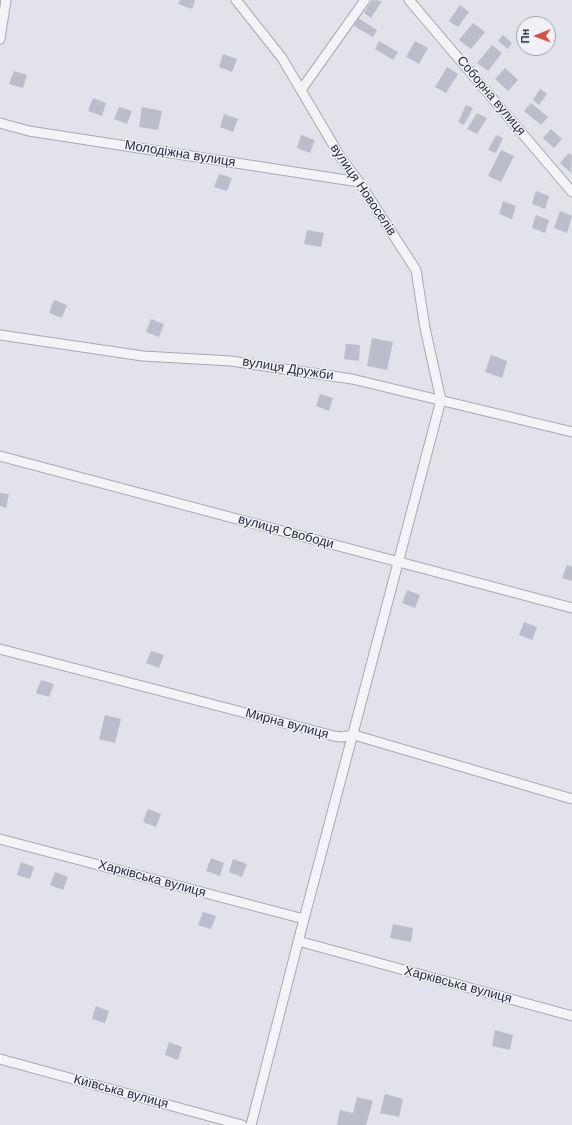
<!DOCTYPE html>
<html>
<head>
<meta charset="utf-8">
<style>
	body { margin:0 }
	#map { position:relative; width:572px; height:1125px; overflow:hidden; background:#e1e2ea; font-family:Helvetica,sans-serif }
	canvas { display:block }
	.north { position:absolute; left:516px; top:16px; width:40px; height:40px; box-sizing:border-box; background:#f1f2f7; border:1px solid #a1a3af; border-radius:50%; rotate:269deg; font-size:11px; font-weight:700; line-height:16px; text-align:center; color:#292c42 }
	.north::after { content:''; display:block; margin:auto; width:14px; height:18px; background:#d05445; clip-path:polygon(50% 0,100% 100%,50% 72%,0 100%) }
</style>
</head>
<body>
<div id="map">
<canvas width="572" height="1125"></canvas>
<div class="north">Пн</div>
</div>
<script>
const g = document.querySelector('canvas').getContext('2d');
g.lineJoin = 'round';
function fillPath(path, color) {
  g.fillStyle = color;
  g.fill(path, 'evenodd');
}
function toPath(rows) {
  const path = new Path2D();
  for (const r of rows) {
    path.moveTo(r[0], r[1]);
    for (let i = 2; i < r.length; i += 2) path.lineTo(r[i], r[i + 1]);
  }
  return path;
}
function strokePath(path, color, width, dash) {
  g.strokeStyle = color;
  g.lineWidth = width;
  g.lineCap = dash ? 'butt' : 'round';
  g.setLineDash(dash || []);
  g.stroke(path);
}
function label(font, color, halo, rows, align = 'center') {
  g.font = font + ' Helvetica,sans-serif';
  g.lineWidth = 3;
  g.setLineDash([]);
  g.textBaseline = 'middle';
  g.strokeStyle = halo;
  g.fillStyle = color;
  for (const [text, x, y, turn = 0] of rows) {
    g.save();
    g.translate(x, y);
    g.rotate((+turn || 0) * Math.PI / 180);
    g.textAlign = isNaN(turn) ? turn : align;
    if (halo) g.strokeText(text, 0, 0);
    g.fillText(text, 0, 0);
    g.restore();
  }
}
fillPath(toPath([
	[180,0,195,0,192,9,178,4],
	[372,0,382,1,371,18,364,13],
	[460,5,469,12,458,27,449,21],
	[358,18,377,30,373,37,354,26],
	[473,23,485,32,471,49,459,40],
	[503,35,512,43,508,49,498,41],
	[379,41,398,52,393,60,375,49],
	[415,41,428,48,419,64,406,57],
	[492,45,502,53,488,71,477,63],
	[223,54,237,59,232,72,219,67],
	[447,67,458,74,446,93,435,87],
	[505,68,518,80,508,91,495,79],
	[14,71,27,75,23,88,9,84],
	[540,89,547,94,539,105,533,100],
	[93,98,106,103,102,116,88,111],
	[531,103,548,117,541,125,524,111],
	[466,105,473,108,464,125,458,122],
	[119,107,132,111,127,124,114,119],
	[142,107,162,111,158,130,139,127],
	[477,113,487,118,477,134,467,129],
	[224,114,238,119,233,132,220,127],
	[551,129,562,139,554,148,543,138],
	[301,135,315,140,310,153,297,148],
	[496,135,503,138,496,153,488,150],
	[501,150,514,156,501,182,488,176],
	[569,153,572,156,571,173,560,163],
	[219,174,232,178,227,191,214,187],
	[536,191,549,196,545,209,532,204],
	[503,201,516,206,512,219,499,214],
	[560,211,572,216,567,233,554,228],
	[536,215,549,220,545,233,532,228],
	[307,230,324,233,321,247,304,244],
	[54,300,67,305,62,318,49,313],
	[151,319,164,324,159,337,146,332],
	[372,338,393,342,387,370,367,366],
	[346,344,360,345,359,361,344,359],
	[491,355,507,361,502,378,485,372],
	[320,394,333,398,329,411,316,406],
	[0,493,9,494,6,508,0,506],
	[567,565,572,567,572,581,562,578],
	[407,590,420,595,415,608,402,603],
	[524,622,537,627,532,640,519,635],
	[151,651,164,655,159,668,146,663],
	[41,680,54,684,49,697,36,693],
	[105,715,121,719,115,743,99,739],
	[148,809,161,814,156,827,143,822],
	[211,858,224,863,220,876,206,871],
	[233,859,247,864,242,877,229,872],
	[21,862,34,867,30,879,17,875],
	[55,872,68,877,63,890,50,885],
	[203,912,216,916,211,929,198,925],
	[393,924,413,928,411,942,390,938],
	[96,1006,109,1011,105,1023,92,1019],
	[495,1030,513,1035,510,1050,492,1046],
	[169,1042,182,1047,178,1060,165,1055],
	[385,1094,403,1099,399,1117,380,1113],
	[357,1097,373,1101,366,1125,337,1125,340,1110,353,1113]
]), '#bbbdca');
const minor = toPath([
	[236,0,282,58,341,158,359,182,416,270,425,328,441,400,304,919,251,1125],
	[409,0,572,192],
	[0,39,6,0],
	[301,90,365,0],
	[0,123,29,131,359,182],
	[0,335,143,356,231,361,352,379,572,432],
	[0,456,572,608],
	[0,649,334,736,341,737,354,735,572,799],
	[0,839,304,919],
	[298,941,572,1016],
	[0,1059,242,1125]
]);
strokePath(minor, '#a6a8b4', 11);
strokePath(minor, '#f4f4f8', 9);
label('13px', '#292c42', '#f1f2f7', [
	["Соборна вулиця",491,96,50],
	["Молодіжна вулиця",180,154,9],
	["вулиця Новоселів",363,190,56],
	["вулиця Дружби",288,369,9],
	["вулиця Свободи",286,532,15],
	["Мирна вулиця",287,724,15],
	["Харківська вулиця",152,879,15],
	["Харківська вулиця",458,985,15],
	["Київська вулиця",121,1092,15]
]);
</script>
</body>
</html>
